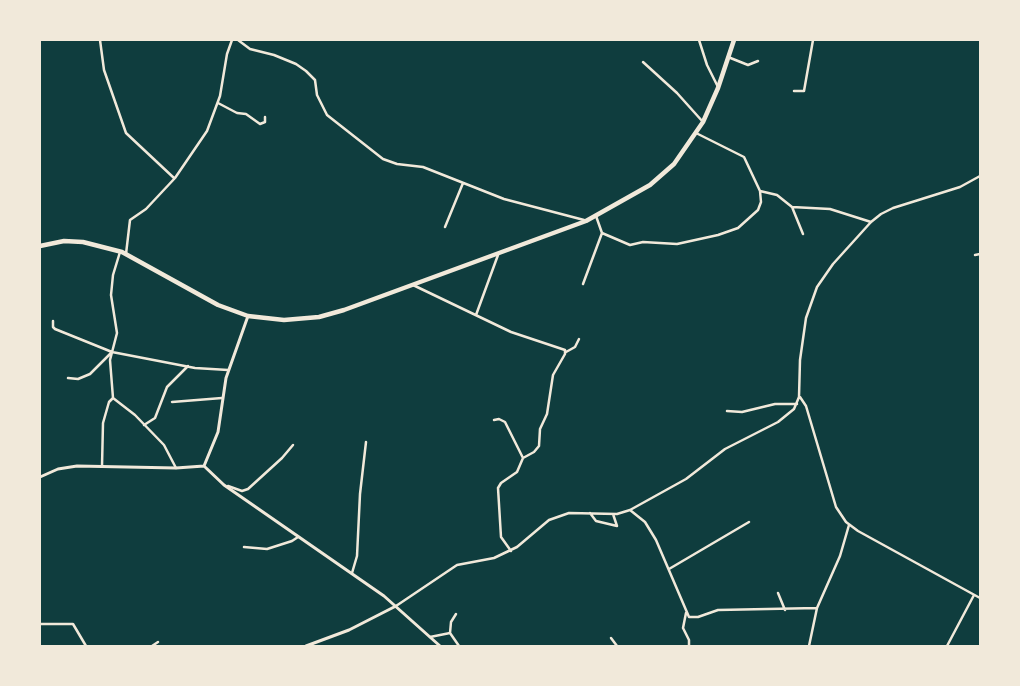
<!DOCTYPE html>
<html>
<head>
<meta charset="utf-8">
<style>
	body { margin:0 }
	#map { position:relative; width:1020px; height:686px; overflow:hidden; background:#0f3d3e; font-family:Ubuntu,sans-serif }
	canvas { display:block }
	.frame { position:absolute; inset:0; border:41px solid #f1e9da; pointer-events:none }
</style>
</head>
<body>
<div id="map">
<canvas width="1020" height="686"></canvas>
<div class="frame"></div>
</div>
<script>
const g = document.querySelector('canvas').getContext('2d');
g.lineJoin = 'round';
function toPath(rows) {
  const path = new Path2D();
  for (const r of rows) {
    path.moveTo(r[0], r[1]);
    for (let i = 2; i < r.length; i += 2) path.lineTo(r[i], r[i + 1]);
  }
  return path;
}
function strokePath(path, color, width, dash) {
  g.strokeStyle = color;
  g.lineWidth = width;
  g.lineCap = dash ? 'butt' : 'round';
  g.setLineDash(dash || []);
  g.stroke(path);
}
strokePath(toPath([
	[100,40,104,70,126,133,174,178],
	[238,40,250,49,274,55,296,64,306,71,315,80,317,95,327,115,383,159,397,164,423,167,504,199,584,220],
	[699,40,707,65,718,87],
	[728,57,748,65,758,61],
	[643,62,677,93,703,122],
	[794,91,804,91,813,40],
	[218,103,237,113,246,114,260,124,265,122,265,117],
	[760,191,777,195,792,207,803,234],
	[792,207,830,209,871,222],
	[445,227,463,183],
	[602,233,630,245,643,242,677,244,718,235,738,228,758,210,761,202,760,191,744,157,696,133],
	[126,254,130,220,146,209,175,178,207,131,220,96,227,54,232,40],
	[975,255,980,254],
	[583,284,602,233,596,216],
	[413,285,511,332,565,350,565,354,553,375,547,414,540,429,539,446,534,452,523,458],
	[476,315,498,255],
	[53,321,53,327,55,329,112,352,195,368,228,370],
	[566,352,575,347,579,339],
	[68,378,78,379,90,374,111,353],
	[800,397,806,406,836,507,846,522,858,531,980,598],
	[113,398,135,415,164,445,176,468],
	[172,402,222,398],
	[727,411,742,412,775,404,797,404],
	[494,420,499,419,505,422,523,458,517,472,501,483,498,488,501,537,511,551],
	[144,425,155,418,167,387,188,366],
	[102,466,103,423,109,402,113,398,110,360,117,333,111,295,113,275,120,252],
	[228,486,242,491,248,489,282,458,293,445],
	[630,510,645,522,656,540,689,617,698,617,718,610,817,608],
	[590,513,596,521,617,526,613,514],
	[244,547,267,549,292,541,298,537],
	[669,569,749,522],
	[352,573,357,556,360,494,366,442],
	[778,593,785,610],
	[396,606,457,565,494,558,517,547,549,520,569,513,617,514,630,510,686,479,725,449,778,422,794,409,799,397,800,360,806,318,817,287,833,264,871,222,881,214,893,208,960,187,980,176],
	[686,613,683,628,689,640,689,646],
	[40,624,73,624,86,646],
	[450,633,451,622,456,614],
	[430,637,450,633,459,646],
	[611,638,617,646],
	[152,646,158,642],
	[809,646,817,608,840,556,849,525],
	[947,646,974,595]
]), '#f1e9da', 2.5);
strokePath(toPath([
	[204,466,224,485,384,596,440,646],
	[40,477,58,469,77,466,176,468,204,466,218,432,226,378,248,316],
	[306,646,349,630,396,606]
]), '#f1e9da', 3);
strokePath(toPath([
	[40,246,64,241,83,242,122,252,218,305,248,316,284,320,319,317,344,310,586,221,650,185,674,164,703,122,718,88,734,40]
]), '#f1e9da', 4.5);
</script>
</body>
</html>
